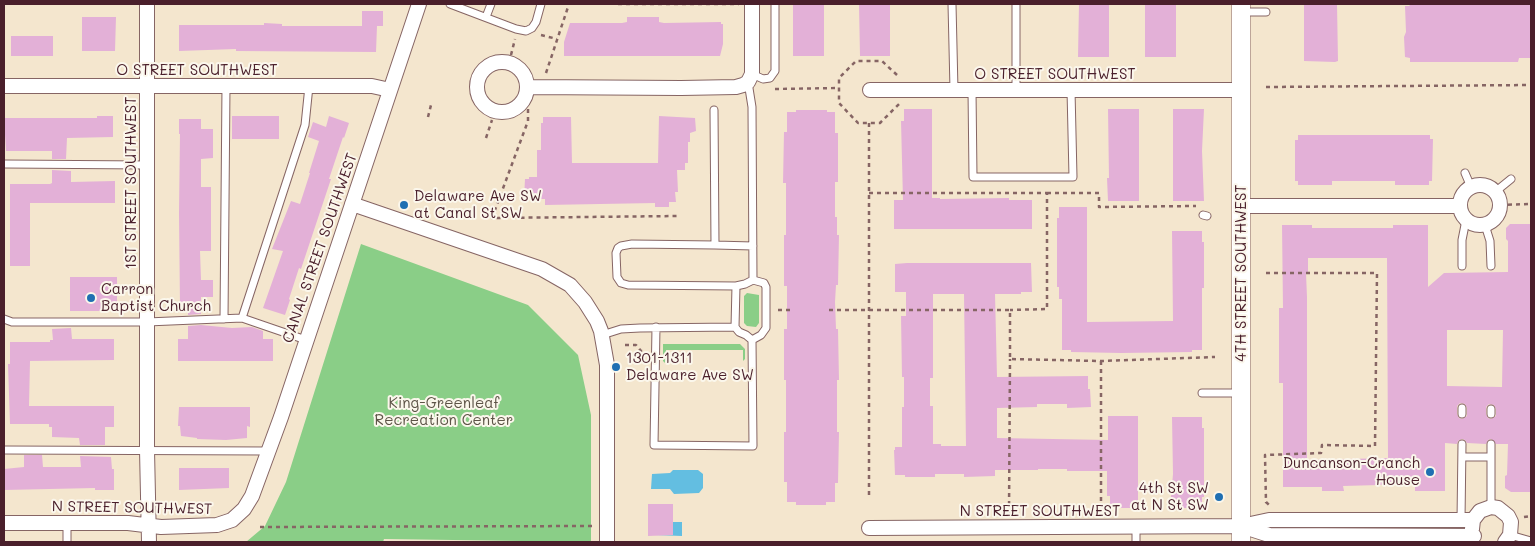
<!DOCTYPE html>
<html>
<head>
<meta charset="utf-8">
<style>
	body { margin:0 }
	#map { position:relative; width:1535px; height:546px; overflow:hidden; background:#f4e6ce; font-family:Mali,sans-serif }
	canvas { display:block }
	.frame { position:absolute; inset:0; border:5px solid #4a1f2b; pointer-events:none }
</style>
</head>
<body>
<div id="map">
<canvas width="1535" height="546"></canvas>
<div class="frame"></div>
</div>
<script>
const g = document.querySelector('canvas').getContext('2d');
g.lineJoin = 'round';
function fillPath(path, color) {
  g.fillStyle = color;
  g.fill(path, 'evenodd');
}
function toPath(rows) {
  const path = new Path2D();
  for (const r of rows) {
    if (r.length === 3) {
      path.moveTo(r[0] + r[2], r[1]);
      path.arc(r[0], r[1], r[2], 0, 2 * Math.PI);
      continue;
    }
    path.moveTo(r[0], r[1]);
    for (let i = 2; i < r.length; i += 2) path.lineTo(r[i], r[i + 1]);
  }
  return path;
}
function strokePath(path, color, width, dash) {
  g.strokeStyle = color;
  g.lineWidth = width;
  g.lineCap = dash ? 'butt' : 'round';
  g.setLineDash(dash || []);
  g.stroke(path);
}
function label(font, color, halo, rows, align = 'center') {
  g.font = font + ' Mali,sans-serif';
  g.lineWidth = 4;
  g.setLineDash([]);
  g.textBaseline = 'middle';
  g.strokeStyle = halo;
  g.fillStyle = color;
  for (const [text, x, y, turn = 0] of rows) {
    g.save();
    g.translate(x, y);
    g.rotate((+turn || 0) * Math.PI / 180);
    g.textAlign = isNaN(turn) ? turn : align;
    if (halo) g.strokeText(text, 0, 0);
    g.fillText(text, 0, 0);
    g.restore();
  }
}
fillPath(toPath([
	[361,244,528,305,578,355,591,415,591,542,384,539,383,542,246,542,265,526,286,482],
	[747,293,759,295,759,323,756,327,747,326,744,323,744,296],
	[663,344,740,344,745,349,745,359,743,361,743,350,666,350,665,363,663,361]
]), '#8ace87');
fillPath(toPath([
	[673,470,698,470,703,474,703,488,699,493,674,494,670,489,651,489,652,474,670,473],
	[655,522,682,522,682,536,655,535]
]), '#63bee1');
fillPath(toPath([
	[793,4,824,4,824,56,793,56],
	[859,4,890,4,890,56,860,56],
	[1079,4,1109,4,1109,57,1078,57],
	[1145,4,1176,4,1176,57,1145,57],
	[1304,4,1337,4,1338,61,1335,62,1304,61],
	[1411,4,1531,5,1531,58,1519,58,1518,62,1410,62,1410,58,1405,57,1404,37,1406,32,1405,6,1409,6],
	[362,11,383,11,383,26,377,26,376,52,236,51,236,49,179,51,179,25,264,25,264,23,282,24,282,26,362,26],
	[82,17,116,17,115,51,82,51],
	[627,17,659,17,659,22,664,23,721,22,721,24,723,24,723,44,720,56,564,56,564,42,570,23,622,23,627,22],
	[11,36,53,36,53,56,11,56],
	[904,109,932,109,932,198,940,198,940,199,1009,198,1009,200,1032,200,1032,229,894,229,894,200,903,200,901,121,904,121],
	[1108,109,1139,109,1139,201,1108,201,1107,178,1109,178],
	[1173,109,1204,109,1202,151,1204,201,1173,201],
	[796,110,827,110,827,112,835,112,835,133,838,133,838,182,835,182,835,217,837,217,837,235,839,235,838,285,836,285,835,302,836,329,838,329,839,380,837,380,837,432,839,432,838,483,835,483,835,502,826,502,826,505,796,505,796,502,787,502,787,482,784,482,784,432,786,432,786,380,784,380,784,329,787,329,787,286,784,286,784,235,786,235,786,183,783,183,784,132,787,132,787,112,796,112],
	[97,116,113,116,113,137,67,138,66,159,52,159,52,151,6,151,4,118,97,118],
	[232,116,279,116,279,139,232,139],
	[329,116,349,123,344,138,343,137,329,179,331,179,301,269,299,268,289,299,290,300,285,315,263,308,283,251,272,249,291,201,300,204,310,173,309,173,319,141,308,137,313,122,326,127],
	[659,116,695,118,696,131,690,133,690,142,688,142,688,163,685,163,685,170,677,170,678,192,675,192,676,202,669,202,669,207,655,207,655,203,545,205,545,199,524,199,525,179,529,179,529,177,537,177,537,150,541,150,541,123,543,123,543,117,571,117,572,163,658,163],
	[179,119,201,119,201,129,213,129,213,158,201,159,201,187,211,187,211,251,200,251,201,280,213,280,213,297,201,297,201,314,188,315,188,307,180,307,179,213,180,134,179,134],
	[1298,135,1430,135,1430,139,1433,139,1432,181,1429,181,1429,185,1395,185,1395,181,1332,181,1332,185,1298,185,1298,181,1295,181,1295,140,1298,140],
	[52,170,71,171,71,182,115,181,115,203,30,203,30,266,10,266,10,184,50,184,52,183],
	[1059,207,1087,207,1087,322,1173,321,1172,231,1202,231,1202,242,1204,242,1204,288,1202,288,1202,350,1192,350,1192,352,1121,353,1071,352,1071,350,1062,350,1062,299,1059,299,1059,287,1057,287,1057,218,1059,218],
	[1510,224,1531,224,1531,492,1511,492,1505,488,1505,476,1507,475,1508,444,1496,444,1491,439,1488,440,1486,444,1467,443,1465,440,1462,439,1458,441,1457,444,1445,443,1445,491,1415,491,1415,484,1343,486,1344,491,1322,491,1322,487,1283,487,1283,383,1279,383,1279,308,1283,308,1282,225,1312,225,1312,228,1393,228,1393,225,1428,225,1428,287,1444,273,1508,272,1508,241,1506,239,1506,228],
	[1308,258,1387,258,1388,458,1307,460,1307,297,1306,273,1308,273],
	[1447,330,1503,330,1502,387,1447,386],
	[1460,403,1465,404,1467,408,1467,416,1462,419,1459,418,1457,414,1457,406],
	[1489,404,1494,405,1496,409,1496,416,1491,419,1488,418,1486,414,1486,407],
	[907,263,1031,263,1032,292,1021,292,1021,294,995,294,997,377,1088,376,1088,389,1090,389,1091,407,1067,408,1067,404,1037,404,1037,407,997,408,997,438,1108,440,1108,416,1138,416,1138,508,1110,508,1110,496,1107,496,1107,471,1067,471,1067,469,1038,469,1038,470,995,470,995,476,964,477,964,474,935,474,935,477,905,477,905,475,895,475,894,450,895,450,895,447,902,447,902,407,904,407,904,377,902,377,901,316,906,316,906,292,895,292,895,264],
	[933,294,964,294,966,446,941,446,941,444,933,444,933,406,930,406,930,378,933,378],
	[70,277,117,277,117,311,70,311],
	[201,325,232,328,252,327,263,331,263,339,273,339,273,361,178,361,178,339,188,339,188,326],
	[71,328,72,339,114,339,114,360,30,361,29,406,114,406,114,427,105,427,105,445,80,445,79,438,52,437,52,427,49,427,49,424,10,424,8,364,10,364,10,342,50,342,50,340,53,340,52,329],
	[179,407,250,407,250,427,247,426,247,438,226,440,197,439,197,438,181,436,180,426,178,426],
	[1172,417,1202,417,1202,428,1204,428,1204,497,1202,497,1202,508,1170,508,1173,474],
	[24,455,42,455,43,467,81,467,80,456,111,457,112,469,114,469,114,490,95,490,95,488,4,490,4,469,24,467],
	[179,468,229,468,229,488,179,490],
	[648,504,673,504,673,535,648,536]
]), '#e3b0d7');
const service = toPath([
	[450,4,516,29,526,31,532,28,536,22,541,4],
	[952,4,954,90],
	[1241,12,1266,12],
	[486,17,491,4],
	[752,74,763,79,770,78,775,71,775,4],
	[972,90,973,177,1073,177,1071,90],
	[1016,90,1016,4],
	[714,110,715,245,632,244,621,246,618,248,616,253,617,277,621,283,628,285,736,286],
	[4,164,148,165],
	[1465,173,1471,187],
	[1495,192,1511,179],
	[1203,215,1207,216],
	[1485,225,1490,241,1491,266],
	[715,245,753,246],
	[1462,266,1462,240,1466,220],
	[242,318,305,125,309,86],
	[4,319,12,322,147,322,242,318,306,340],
	[224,319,226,86],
	[656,327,654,445,753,446,752,340,761,335,766,328,766,287,764,283,753,280,752,107,748,82],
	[735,327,736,286,745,284,753,280],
	[602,335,621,329,640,328,735,327,739,332,746,335,752,340],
	[1202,393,1239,393],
	[1462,408,1462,414],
	[1491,409,1491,414],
	[1491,444,1491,507],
	[4,450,268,451],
	[1462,457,1491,457],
	[1461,520,1462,444],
	[1136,527,1136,542],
	[1510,535,1531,541],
	[67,542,67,523]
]);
const minor = toPath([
	[147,4,147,450,149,542],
	[502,87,25],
	[4,86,372,86,390,90],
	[528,87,681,88,736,87,743,85,748,82,752,74,752,4],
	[870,90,1241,90],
	[1480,205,20],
	[352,204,542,269,570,285,585,302,597,321,601,331,607,365,607,542],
	[1241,206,1460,206],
	[4,523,128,523,161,527,217,525,232,520,244,509,252,496,281,417,419,4],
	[1241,526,1269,535,1474,536],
	[869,528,1241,526,1269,520,1473,520],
	[1472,529,1473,520,1480,511,1491,507,1498,508,1508,516,1511,522,1510,535,1505,542]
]);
const tertiary = toPath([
	[1241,4,1241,542]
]);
strokePath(service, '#866564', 9);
strokePath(minor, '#866564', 16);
strokePath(tertiary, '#866564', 19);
strokePath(toPath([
	[618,4,739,4],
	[541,35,557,39],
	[511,55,515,39],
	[546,73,569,4],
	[897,75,882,61,856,61,839,78,839,103,858,123,880,123,899,104],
	[1266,87,1531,85],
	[775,89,839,88],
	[528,109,528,121,492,218,677,216],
	[428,117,431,105],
	[869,123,869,497],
	[486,138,492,120],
	[869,193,1047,193,1047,309,1010,310],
	[1047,193,1099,193,1099,207,1196,206],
	[1500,205,1531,204],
	[1266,273,1377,273,1375,446,1322,445,1321,453,1265,455,1266,502,1269,505],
	[778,310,794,310],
	[829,310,1010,310,1010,359,1101,361,1215,357],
	[625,345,636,345,641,351,646,351],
	[1101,361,1101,512],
	[1009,513,1010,359],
	[1524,517,1531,516],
	[260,527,593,526]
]), '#866564', 2.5, [4, 4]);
strokePath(service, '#fff', 7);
strokePath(minor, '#fff', 14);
strokePath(tertiary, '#fff', 18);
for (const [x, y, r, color] of [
	[404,205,5,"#1f6fb2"],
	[91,298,5,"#1f6fb2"],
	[616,367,5,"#1f6fb2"],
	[1430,472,5,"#1f6fb2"],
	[1219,497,5,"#1f6fb2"]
]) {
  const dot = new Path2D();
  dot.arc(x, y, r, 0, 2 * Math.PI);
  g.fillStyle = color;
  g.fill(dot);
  strokePath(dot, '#fbf7ec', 2);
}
label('15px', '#4a1f2b', '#fbf7ec', [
	["O STREET SOUTHWEST",197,70],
	["O STREET SOUTHWEST",1055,74],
	["1ST STREET SOUTHWEST",131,183,-90],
	["CANAL STREET SOUTHWEST",320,248,-71],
	["4TH STREET SOUTHWEST",1241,273,-90],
	["N STREET SOUTHWEST",132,508,1],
	["N STREET SOUTHWEST",1040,511]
]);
label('15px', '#4a1f2b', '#fbf7ec', [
	["Delaware Ave SW",414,196],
	["at Canal St SW",414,213],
	["Carron",101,289],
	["Baptist Church",101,306],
	["1301-1311",626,358],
	["Delaware Ave SW",626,375],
	["Duncanson-Cranch",1420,463,"right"],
	["House",1420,480,"right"],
	["4th St SW",1209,488,"right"],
	["at N St SW",1209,505,"right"]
], 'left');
label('15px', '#5d5447', '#fbf7ec', [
	["King-Greenleaf",444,403],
	["Recreation Center",444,420]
]);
</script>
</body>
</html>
